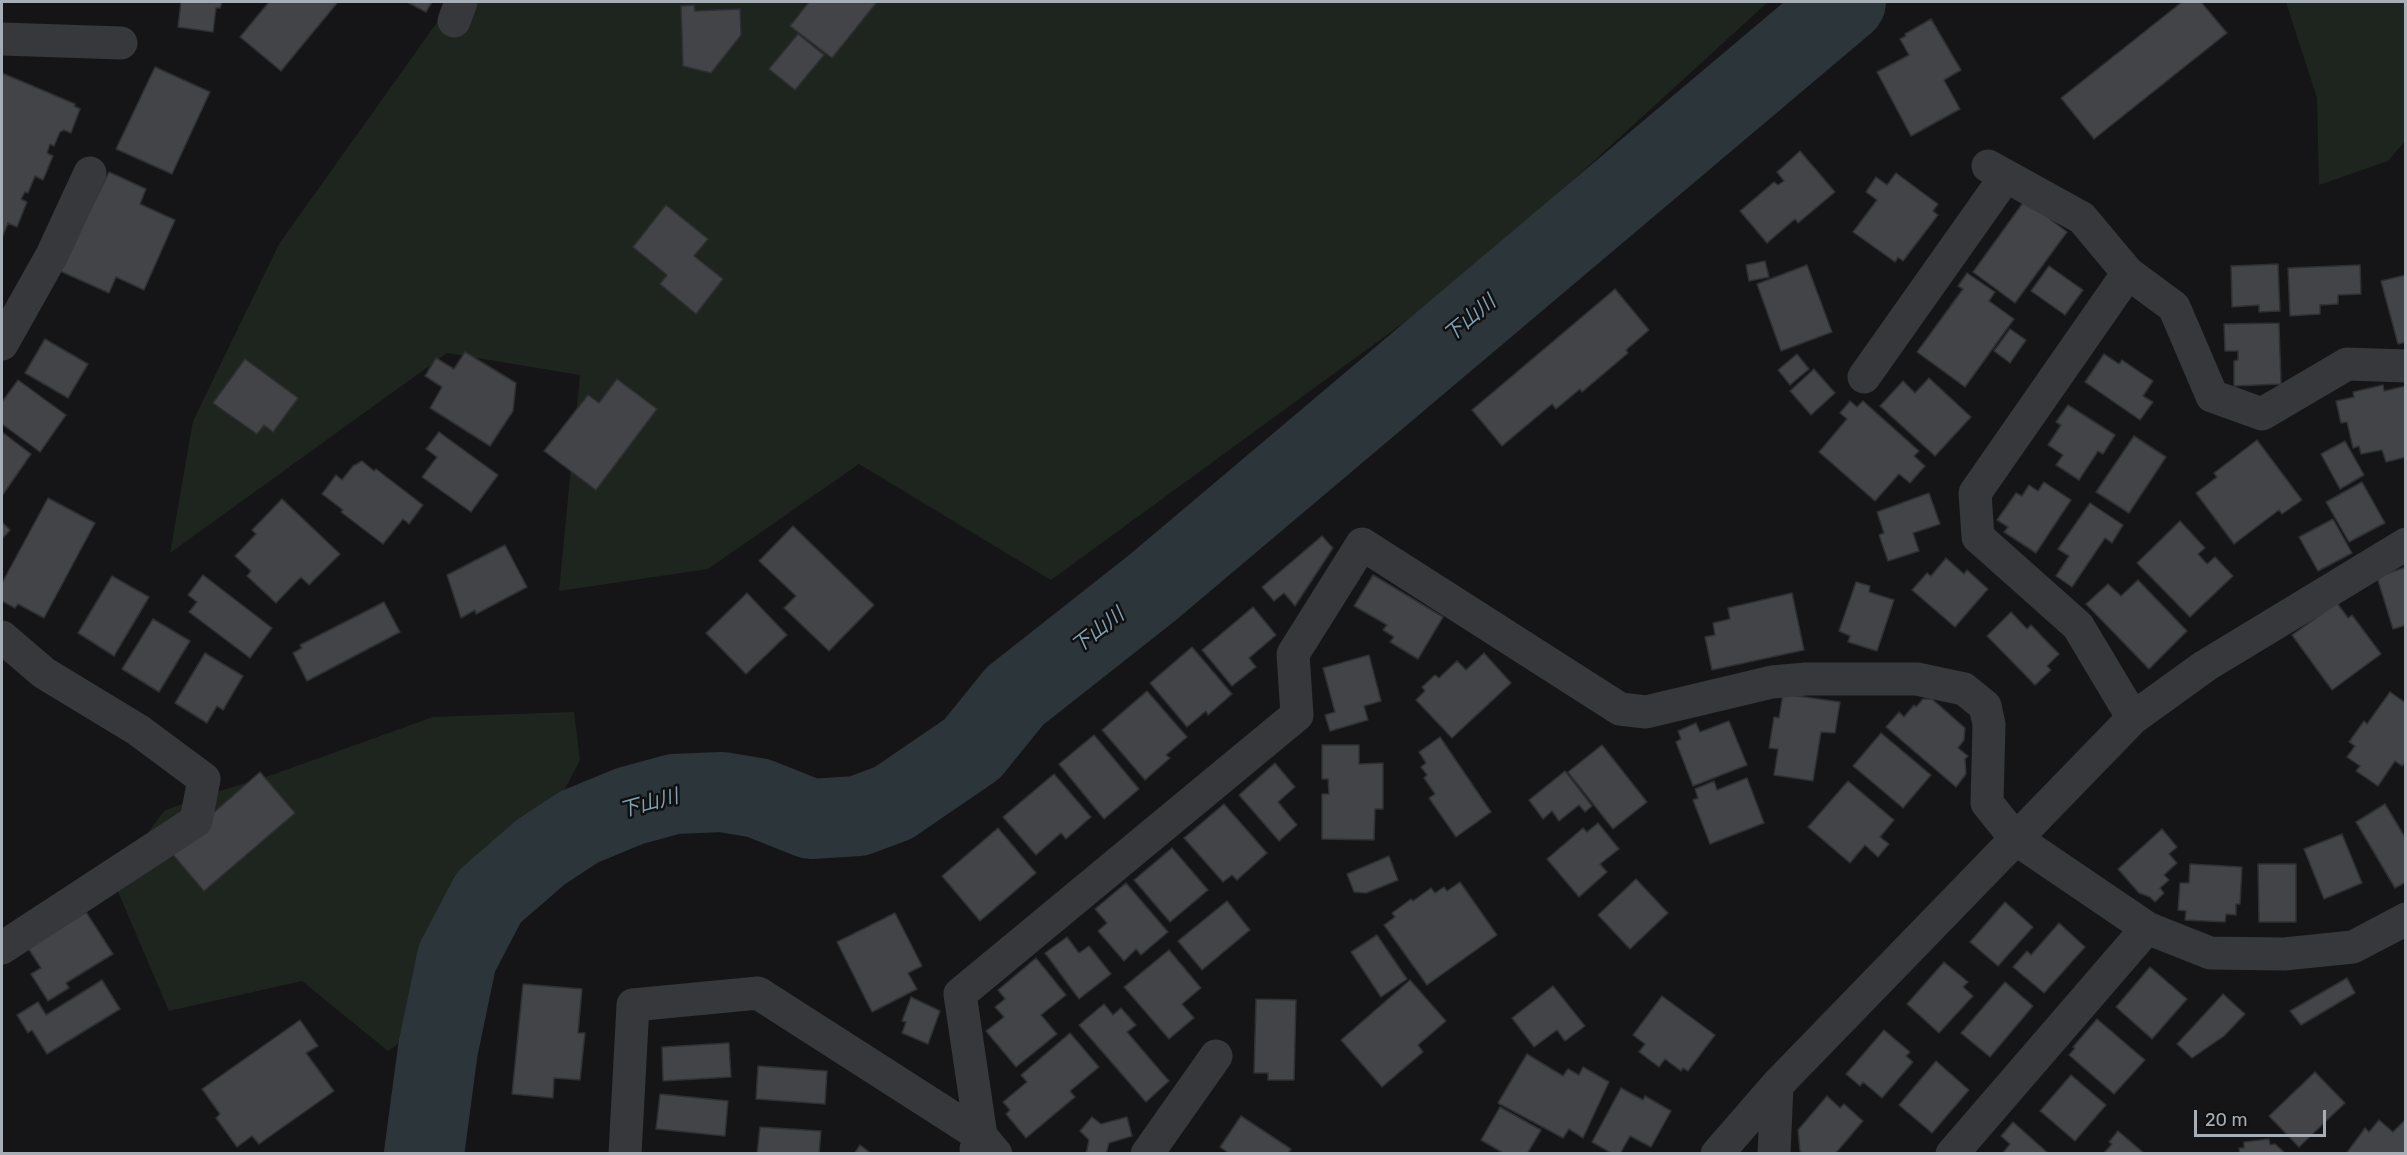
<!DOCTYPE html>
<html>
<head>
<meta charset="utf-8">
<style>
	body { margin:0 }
	#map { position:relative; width:2407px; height:1155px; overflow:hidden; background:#151517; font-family:Rubik,sans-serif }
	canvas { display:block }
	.frame { position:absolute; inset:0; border:3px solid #a8aeb6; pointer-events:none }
	.scale { position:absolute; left:2194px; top:1110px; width:132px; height:27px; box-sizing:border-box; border:3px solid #a8aeb6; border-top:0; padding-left:8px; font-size:18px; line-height:21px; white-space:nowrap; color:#a8aeb6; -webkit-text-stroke:4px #101012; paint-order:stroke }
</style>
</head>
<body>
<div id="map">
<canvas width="2407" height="1155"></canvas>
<div class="frame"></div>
<div class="scale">20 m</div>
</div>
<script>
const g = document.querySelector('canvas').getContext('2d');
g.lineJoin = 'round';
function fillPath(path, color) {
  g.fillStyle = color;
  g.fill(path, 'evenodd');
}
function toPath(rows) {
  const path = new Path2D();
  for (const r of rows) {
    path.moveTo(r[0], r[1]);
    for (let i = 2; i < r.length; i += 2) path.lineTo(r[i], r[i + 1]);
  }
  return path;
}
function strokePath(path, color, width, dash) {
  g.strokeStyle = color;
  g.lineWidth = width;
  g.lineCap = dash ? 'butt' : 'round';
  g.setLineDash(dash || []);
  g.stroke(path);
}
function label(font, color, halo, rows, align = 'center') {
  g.font = font + ' Rubik,"Noto Sans JP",sans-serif';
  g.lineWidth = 5;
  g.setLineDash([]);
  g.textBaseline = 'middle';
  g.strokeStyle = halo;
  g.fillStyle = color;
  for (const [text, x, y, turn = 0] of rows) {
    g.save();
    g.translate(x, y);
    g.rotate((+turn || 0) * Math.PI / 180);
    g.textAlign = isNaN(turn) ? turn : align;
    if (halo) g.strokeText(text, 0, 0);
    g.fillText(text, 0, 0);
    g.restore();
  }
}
fillPath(toPath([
	[447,2,1768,2,1469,275,1051,580,859,464,708,569,559,591,580,375,447,353,170,553,193,421,279,244,438,21],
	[2286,2,2405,2,2405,141,2388,161,2319,185,2317,98],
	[574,712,580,760,467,977,433,1019,388,1051,302,981,169,1011,113,880,164,811,203,796,269,776,433,717]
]), '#1e251e');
strokePath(toPath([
	[424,1154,438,1049,457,958,489,897,541,852,579,827,630,806,674,794,722,792,758,798,811,819,858,816,893,803,972,749,1015,696,1152,588,1846,2]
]), '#2c363a', 80);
const building = toPath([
	[181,2,222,2,220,8,216,8,213,32,178,27,181,2],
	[269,2,338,2,281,71,240,37,269,2],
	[407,2,432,2,426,12,407,2],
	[809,2,877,2,832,58,790,26,809,2],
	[2182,2,2201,2,2227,33,2094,139,2061,98,2182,2],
	[694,5,695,11,740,9,741,35,711,73,683,66,681,6,694,5],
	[1931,19,1961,70,1944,80,1960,109,1911,136,1877,72,1909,55,1900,39,1906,36,1905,34,1931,19],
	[798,34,824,55,795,90,769,69,798,34],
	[155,67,210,92,172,174,116,149,155,67],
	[2,73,75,104,74,106,80,109,71,133,64,130,60,132,54,146,50,144,47,153,53,156,43,180,35,176,28,193,25,192,21,199,27,202,17,227,8,223,2,238,2,73],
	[1800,151,1835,192,1798,223,1795,219,1767,243,1740,211,1774,182,1778,185,1784,181,1777,172,1800,151],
	[109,172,146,189,140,204,175,220,144,290,116,277,109,293,60,271,109,172],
	[1896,173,1938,204,1933,211,1938,215,1903,261,1898,257,1895,262,1853,232,1877,200,1866,192,1876,177,1887,185,1896,173],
	[2025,200,2067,232,2015,303,1973,272,2025,200],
	[666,205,708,239,694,256,723,279,696,314,660,284,667,275,633,247,666,205],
	[1765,261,1769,277,1749,281,1746,265,1765,261],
	[2278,264,2280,311,2259,312,2259,305,2232,307,2231,266,2278,264],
	[1807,265,1832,332,1781,351,1757,284,1807,265],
	[2360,265,2361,294,2338,295,2338,304,2320,305,2320,314,2290,316,2288,268,2360,265],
	[2049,266,2083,290,2065,315,2031,291,2049,266],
	[1967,273,1995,292,1989,301,2014,319,1965,387,1917,352,1963,289,1958,286,1967,273],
	[2406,275,2406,342,2398,344,2381,281,2406,275],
	[1615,289,1649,330,1626,350,1628,353,1582,392,1580,389,1556,409,1552,404,1502,446,1472,410,1615,289],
	[2279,323,2281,384,2234,386,2234,361,2238,360,2238,351,2225,351,2224,324,2279,323],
	[2010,329,2026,340,2010,363,1994,351,2010,329],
	[45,339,88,364,68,398,25,373,45,339],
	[465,352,516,383,513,411,490,446,430,408,442,387,425,376,436,358,454,369,465,352],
	[1797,354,1809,369,1790,385,1778,370,1797,354],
	[2104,354,2119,364,2122,360,2153,381,2143,396,2153,402,2140,420,2085,382,2104,354],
	[245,359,298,398,273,432,264,425,257,434,213,403,245,359],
	[1814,369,1835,393,1811,415,1790,391,1814,369],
	[1929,378,1971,417,1935,456,1880,406,1903,381,1915,393,1929,378],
	[617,379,657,409,596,490,544,451,588,395,599,403,617,379],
	[18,380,66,415,40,452,2,424,2,402,18,380],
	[2383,385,2384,391,2406,386,2406,457,2386,462,2382,450,2361,454,2359,446,2353,448,2347,422,2341,423,2336,401,2354,397,2353,392,2383,385],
	[1850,401,1857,407,1863,401,1919,451,1914,456,1925,466,1910,483,1899,474,1875,501,1819,452,1847,419,1840,413,1850,401],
	[2068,405,2115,435,2103,454,2098,451,2079,480,2056,465,2063,455,2048,445,2061,425,2056,422,2068,405],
	[2,432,31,454,2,496,2,432],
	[439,432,498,475,471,512,422,477,437,457,426,449,439,432],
	[2134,436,2166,457,2129,513,2096,492,2134,436],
	[2257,440,2302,500,2282,514,2279,510,2234,544,2196,493,2217,477,2214,473,2257,440],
	[2345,441,2364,475,2340,489,2321,454,2345,441],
	[362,461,374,471,376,469,423,505,409,524,403,519,383,544,341,512,343,510,322,494,336,475,342,480,353,466,362,461],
	[2044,482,2071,500,2036,553,2004,532,2008,527,1997,520,2016,493,2022,496,2029,485,2038,491,2044,482],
	[2362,482,2385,523,2349,542,2326,502,2362,482],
	[1929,493,1940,524,1913,533,1919,551,1888,561,1879,535,1884,533,1877,512,1929,493],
	[48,498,95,523,44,618,18,604,15,608,2,601,2,583,48,498],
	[282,499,340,554,309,585,301,577,276,603,247,576,251,571,235,556,256,534,252,530,282,499],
	[2090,503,2123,525,2112,543,2105,538,2072,587,2056,576,2069,556,2058,549,2090,503],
	[2333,519,2352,553,2318,571,2299,537,2333,519],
	[2180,521,2205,548,2198,554,2207,564,2215,557,2233,576,2190,617,2137,563,2180,521],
	[2,522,10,530,2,539,2,522],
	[793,526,874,605,829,651,784,608,796,596,759,561,793,526],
	[1322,536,1333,548,1295,606,1284,593,1274,601,1262,587,1322,536],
	[505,545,527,587,476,614,475,610,461,618,447,575,505,545],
	[1946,558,1964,574,1967,570,1988,589,1955,627,1912,590,1927,573,1931,576,1946,558],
	[2406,567,2406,625,2393,629,2377,577,2406,567],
	[203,575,272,628,250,658,189,612,197,602,188,595,203,575],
	[1373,575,1443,617,1418,659,1390,642,1394,637,1383,630,1387,625,1354,606,1373,575],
	[112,576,149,597,114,656,78,633,112,576],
	[2138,580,2187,631,2149,669,2086,604,2108,584,2121,596,2138,580],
	[1856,582,1870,586,1869,592,1894,600,1877,651,1848,642,1850,636,1839,631,1856,582],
	[747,593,787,635,746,674,706,633,747,593],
	[1792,593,1804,650,1712,670,1705,637,1715,635,1713,623,1730,619,1728,608,1792,593],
	[384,602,400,632,307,681,293,653,302,648,300,645,384,602],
	[2337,603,2348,618,2352,615,2381,654,2332,690,2292,635,2337,603],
	[1253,607,1276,635,1249,658,1256,667,1232,686,1202,650,1253,607],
	[2011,612,2027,629,2031,625,2059,654,2047,666,2051,670,2035,685,1987,636,2011,612],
	[153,619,190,641,159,692,122,669,153,619],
	[1192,647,1232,694,1208,715,1206,711,1187,727,1150,683,1192,647],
	[205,653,243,676,223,710,217,706,207,723,175,703,205,653],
	[1484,653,1511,683,1452,738,1416,700,1425,691,1422,687,1435,675,1439,678,1457,661,1466,670,1484,653],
	[1369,655,1381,701,1364,706,1368,720,1330,731,1325,715,1335,712,1323,668,1369,655],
	[1147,691,1187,737,1166,755,1170,758,1145,780,1102,730,1147,691],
	[2390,692,2406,703,2406,761,2402,766,2395,761,2378,786,2356,771,2360,766,2347,757,2355,746,2349,742,2364,721,2367,724,2390,692],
	[1783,694,1840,702,1835,733,1821,732,1813,781,1774,775,1778,749,1769,748,1774,717,1779,718,1783,694],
	[1923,699,1932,699,1965,728,1964,740,1958,748,1968,756,1965,759,1966,774,1956,787,1886,727,1899,712,1904,717,1914,705,1916,707,1923,699],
	[1729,721,1747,765,1693,786,1676,742,1681,739,1678,731,1696,723,1700,732,1729,721],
	[1881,733,1931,775,1903,808,1853,766,1881,733],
	[1094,735,1139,789,1104,819,1059,764,1094,735],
	[1440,737,1491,812,1456,837,1429,798,1435,794,1424,778,1427,775,1421,767,1426,763,1419,752,1440,737],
	[1322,745,1359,745,1359,764,1383,763,1383,809,1375,809,1374,840,1322,839,1322,794,1329,794,1328,779,1322,779,1322,745],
	[1602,745,1647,802,1613,829,1568,772,1602,745],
	[1275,763,1295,787,1278,802,1297,825,1279,841,1239,795,1275,763],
	[1565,771,1592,806,1585,812,1579,805,1559,821,1552,811,1543,819,1529,800,1565,771],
	[260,772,295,813,204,891,170,851,260,772],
	[1054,774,1091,817,1066,839,1061,833,1036,855,1003,817,1054,774],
	[1747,778,1764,823,1710,844,1693,800,1698,798,1695,789,1714,781,1717,790,1747,778],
	[1848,781,1894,820,1880,837,1889,844,1878,857,1865,845,1850,863,1808,827,1848,781],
	[1224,804,1267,853,1237,880,1232,875,1223,882,1184,838,1224,804],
	[2385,804,2406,839,2406,882,2395,888,2356,822,2385,804],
	[1598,823,1619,849,1600,864,1607,872,1579,897,1547,859,1583,828,1587,832,1598,823],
	[998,828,1036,873,980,921,942,876,998,828],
	[2162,829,2177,847,2169,854,2177,863,2164,875,2169,880,2160,888,2164,893,2155,902,2150,897,2139,893,2118,869,2162,829],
	[2342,834,2362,883,2324,899,2304,849,2342,834],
	[1172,848,1208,890,1170,922,1134,880,1172,848],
	[1389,856,1398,880,1366,893,1354,892,1347,874,1389,856],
	[2190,864,2242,867,2240,904,2236,904,2236,915,2226,914,2225,922,2185,920,2186,911,2178,910,2180,883,2189,883,2190,864],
	[2258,864,2296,864,2296,922,2259,922,2258,864],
	[1636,879,1668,913,1630,949,1598,915,1636,879],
	[1460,882,1497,935,1427,985,1384,925,1395,917,1392,913,1411,899,1413,901,1431,888,1435,893,1444,887,1447,891,1460,882],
	[1126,883,1168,932,1141,955,1136,949,1124,961,1098,931,1107,923,1095,909,1126,883],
	[1227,901,1250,930,1202,970,1178,941,1227,901],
	[2005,902,2033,927,1998,966,1970,942,2005,902],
	[86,912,113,954,66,983,69,988,48,1001,31,974,41,968,28,948,86,912],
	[895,913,922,966,908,973,917,989,872,1012,837,942,895,913],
	[2059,923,2085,947,2044,993,2013,967,2027,951,2031,955,2059,923],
	[1377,935,1407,979,1381,997,1351,952,1377,935],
	[1067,937,1079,953,1089,946,1111,974,1079,999,1045,953,1067,937],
	[1169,950,1201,988,1182,1004,1194,1018,1169,1039,1124,987,1169,950],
	[1036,958,1066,995,1041,1015,1057,1034,1016,1067,986,1031,1004,1017,995,1007,1005,999,998,990,1036,958],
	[1944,962,1968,982,1963,987,1973,996,1939,1033,1907,1004,1944,962],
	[2150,967,2187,999,2152,1039,2116,1007,2150,967],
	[2347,978,2355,993,2301,1025,2290,1011,2347,978],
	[102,980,120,1009,47,1054,32,1030,28,1033,17,1015,38,1002,46,1015,102,980],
	[1410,980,1446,1021,1418,1045,1423,1052,1382,1087,1341,1040,1410,980],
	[2005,982,2033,1006,1990,1057,1961,1033,2005,982],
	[523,984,582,989,578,1033,585,1033,580,1080,554,1078,553,1098,512,1094,523,984],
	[1553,986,1585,1026,1565,1041,1557,1030,1534,1047,1512,1018,1553,986],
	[2223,994,2245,1014,2224,1036,2192,1058,2177,1044,2223,994],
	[1662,996,1715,1035,1688,1071,1683,1068,1681,1071,1665,1059,1659,1067,1639,1052,1645,1044,1633,1035,1662,996],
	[911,997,940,1011,928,1044,902,1033,906,1022,902,1021,911,997],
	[1256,999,1296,1000,1294,1080,1268,1080,1268,1073,1254,1073,1256,999],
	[1104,1004,1113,1015,1121,1008,1136,1025,1127,1032,1169,1081,1146,1102,1079,1025,1104,1004],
	[2097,1019,2145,1060,2114,1094,2069,1055,2075,1048,2073,1047,2097,1019],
	[300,1020,318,1046,306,1053,334,1091,259,1144,252,1136,237,1147,216,1118,220,1114,202,1089,300,1020],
	[1884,1030,1910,1052,1906,1056,1913,1062,1882,1098,1863,1082,1860,1086,1846,1074,1884,1030],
	[1070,1033,1099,1067,1070,1091,1075,1097,1026,1138,1006,1114,1010,1110,1003,1102,1027,1082,1021,1075,1070,1033],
	[729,1043,731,1077,663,1081,662,1047,729,1043],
	[1527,1054,1563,1076,1568,1069,1579,1075,1583,1067,1609,1082,1583,1138,1569,1129,1563,1138,1498,1103,1527,1054],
	[1936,1061,1969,1090,1932,1133,1899,1105,1936,1061],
	[758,1066,827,1071,825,1104,756,1099,758,1066],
	[2315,1072,2345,1103,2299,1147,2269,1116,2315,1072],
	[2071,1075,2106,1105,2075,1141,2040,1111,2071,1075],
	[1621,1088,1643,1100,1645,1096,1671,1111,1651,1147,1630,1136,1620,1154,1613,1154,1592,1142,1621,1088],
	[660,1094,728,1101,725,1136,656,1129,660,1094],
	[1827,1096,1840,1108,1844,1104,1863,1121,1835,1154,1803,1154,1800,1151,1798,1130,1827,1096],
	[1500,1107,1541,1130,1527,1154,1505,1154,1481,1140,1500,1107],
	[1241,1116,1291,1149,1288,1154,1230,1154,1220,1147,1241,1116],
	[1092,1117,1101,1124,1127,1117,1132,1136,1109,1143,1106,1154,1086,1154,1089,1140,1080,1131,1092,1117],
	[2406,1119,2406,1154,2346,1154,2365,1128,2369,1132,2379,1120,2393,1132,2406,1119],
	[2013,1122,2049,1154,2002,1154,2010,1144,2001,1136,2013,1122],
	[760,1127,821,1131,819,1154,757,1154,760,1127],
	[2118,1131,2145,1154,2103,1154,2112,1144,2109,1142,2118,1131],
	[2269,1139,2270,1145,2275,1144,2286,1154,2240,1154,2239,1148,2244,1148,2244,1142,2269,1139],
	[860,1145,872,1154,854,1154,860,1145]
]);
fillPath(building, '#424447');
strokePath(building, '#2f3033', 1.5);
strokePath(toPath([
	[454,21,461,2],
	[2,39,121,43],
	[1988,166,2082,218,2128,273,1975,493,1978,537,2078,626,2133,718],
	[2128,273,2174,307,2212,396,2262,414,2347,364,2406,366],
	[2,344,52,255,90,173],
	[1864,377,2006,176],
	[2,637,44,673,138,730,204,779,196,821,2,948],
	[625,1154,633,1005,758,993,981,1136,976,1149],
	[996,1154,981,1136,960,994,1297,715,1293,654,1362,544,1620,709,1646,712,1772,682,1806,679,1917,679,1964,689,1985,706,1989,724,1987,803,2016,839,2147,928,2210,953,2284,954,2353,947,2406,919],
	[1147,1154,1216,1056],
	[1717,1154,1777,1085,2133,718,2205,666,2406,544],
	[1774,1154,1777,1085],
	[1952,1154,2147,928]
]), '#36383c', 33);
label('italic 20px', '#81a0af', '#101012', [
	["下山川",1470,319,-40],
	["下山川",1098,631,-38],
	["下山川",649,804,-15]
]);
</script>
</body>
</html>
